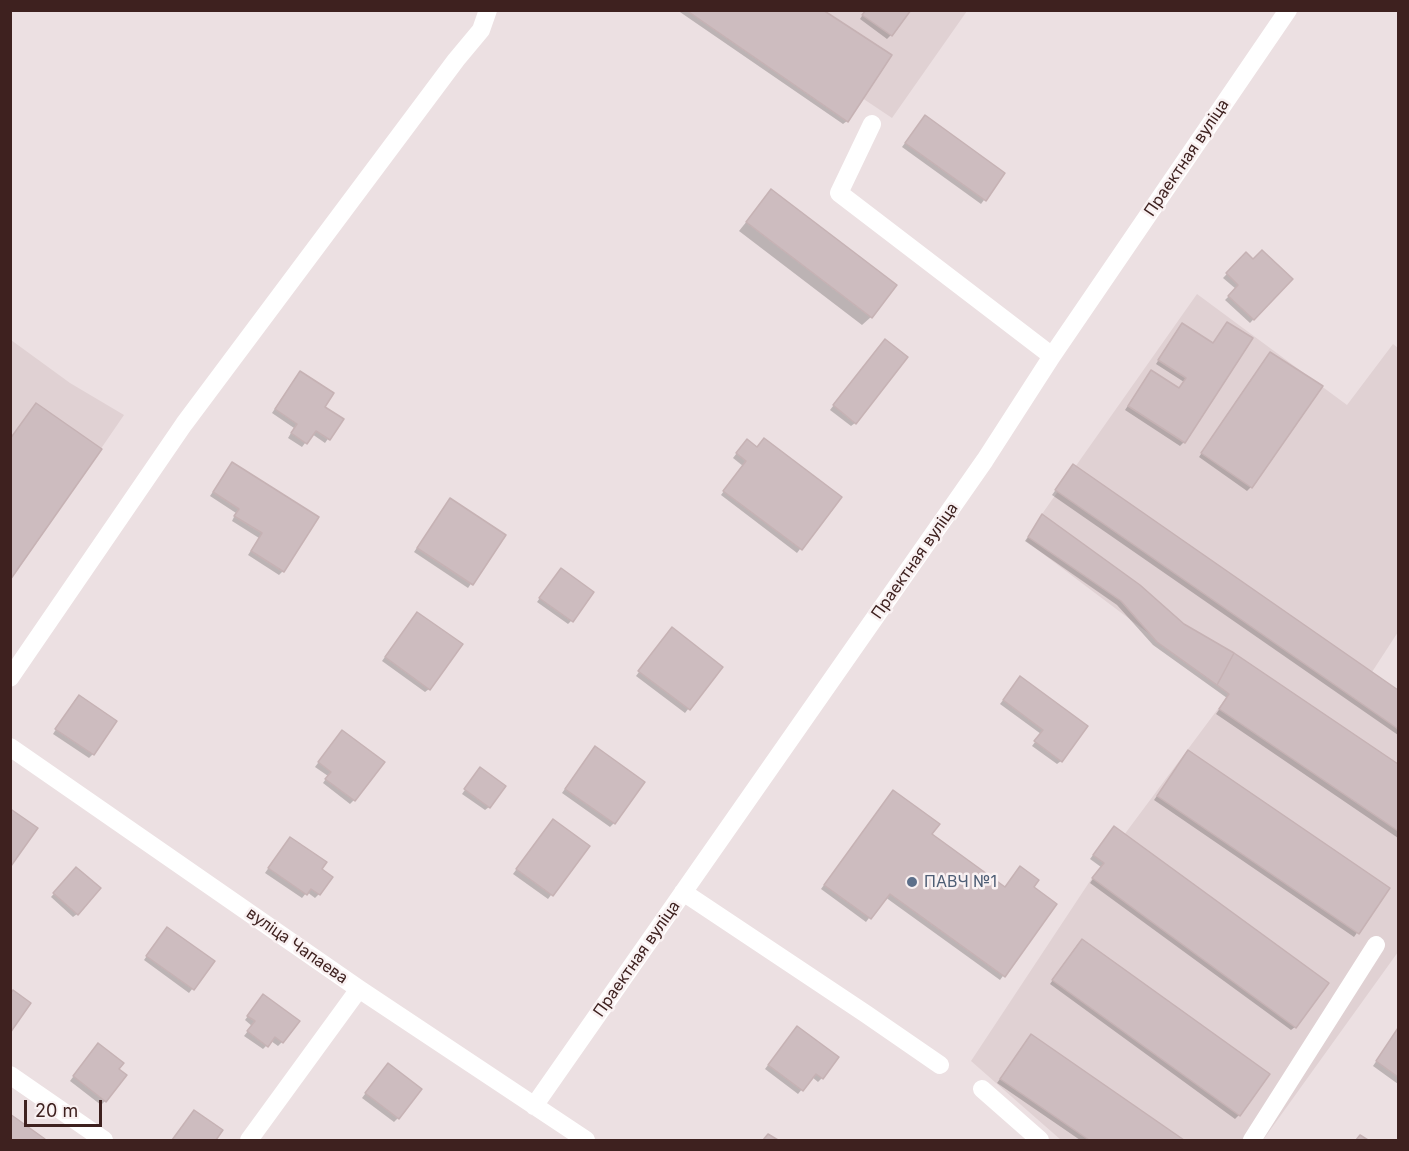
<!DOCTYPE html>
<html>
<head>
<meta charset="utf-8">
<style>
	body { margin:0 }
	#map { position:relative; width:1409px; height:1151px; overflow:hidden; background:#ece0e2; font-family:Inter,sans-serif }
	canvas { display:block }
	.frame { position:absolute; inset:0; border:12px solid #3e211f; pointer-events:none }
	.scale { position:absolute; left:24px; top:1100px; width:78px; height:27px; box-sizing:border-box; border:3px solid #3e211f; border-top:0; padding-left:8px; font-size:18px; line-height:21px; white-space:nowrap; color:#3e211f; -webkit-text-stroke:4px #f9f1f2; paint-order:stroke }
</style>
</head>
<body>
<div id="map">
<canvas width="1409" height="1151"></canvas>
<div class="frame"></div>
<div class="scale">20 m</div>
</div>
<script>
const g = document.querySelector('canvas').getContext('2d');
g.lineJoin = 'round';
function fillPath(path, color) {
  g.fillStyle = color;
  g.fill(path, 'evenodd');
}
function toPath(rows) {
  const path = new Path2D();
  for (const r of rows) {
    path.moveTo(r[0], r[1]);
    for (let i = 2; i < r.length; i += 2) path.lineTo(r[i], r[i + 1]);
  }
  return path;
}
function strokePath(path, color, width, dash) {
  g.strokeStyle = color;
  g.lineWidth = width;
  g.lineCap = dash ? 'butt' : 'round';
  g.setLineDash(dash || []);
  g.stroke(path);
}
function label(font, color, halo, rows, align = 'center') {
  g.font = font + ' Inter,sans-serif';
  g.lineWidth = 5;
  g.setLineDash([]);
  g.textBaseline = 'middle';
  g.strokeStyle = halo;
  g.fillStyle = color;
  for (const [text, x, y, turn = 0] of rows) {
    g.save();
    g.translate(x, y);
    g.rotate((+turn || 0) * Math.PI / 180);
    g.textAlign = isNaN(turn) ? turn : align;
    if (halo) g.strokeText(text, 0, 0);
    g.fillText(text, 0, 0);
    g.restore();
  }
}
fillPath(toPath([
	[732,11,967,11,892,118],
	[1197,294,1347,405,1393,344,1398,348,1398,632,1372,672,1398,694,1398,952,1263,1140,1061,1140,971,1061,1092,878,1229,694,1026,541,1042,514],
	[11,340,70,383,124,415,11,580]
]), '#e0d1d3');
fillPath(toPath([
	[677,10,821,10,847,121,843,124],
	[866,10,891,35,887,39,860,19],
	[921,121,984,200,981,204,902,147],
	[771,191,871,317,862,325,739,231],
	[1246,254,1253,261,1291,279,1250,323,1225,300,1236,289,1223,278],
	[1178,329,1213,345,1184,442,1180,446,1125,410,1148,376,1178,390,1184,382,1156,364],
	[881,344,855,423,851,426,830,410],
	[1267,358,1251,487,1247,491,1199,457],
	[296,377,323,408,341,420,325,443,312,434,302,447,288,438,294,428,272,413],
	[743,445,840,497,797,553,721,495,743,466,733,458],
	[232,464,283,571,279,575,248,555,259,538,232,521,236,513,210,496],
	[1073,466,1398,692,1398,735,1052,495],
	[450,500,504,535,468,588,414,552],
	[1042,516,1183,626,1234,654,1398,766,1398,838,1216,714,1227,698,1153,645,1117,605,1025,541],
	[557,574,571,621,568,624,537,602],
	[414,617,429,689,425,692,382,661],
	[668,633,721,667,685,713,636,676],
	[1017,682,1061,761,1057,764,1032,746,1041,734,1000,704],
	[75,700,93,754,89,758,53,734],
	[338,736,354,800,350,804,323,783,328,776,315,767],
	[591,752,614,823,610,827,562,793],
	[1185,756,1388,888,1354,937,1154,800],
	[477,773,489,807,485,810,462,794],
	[889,796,930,835,1004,888,1016,872,1032,887,1055,905,1000,980,885,897,866,922,821,889],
	[549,825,588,846,548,899,513,874],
	[1110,832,1295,1027,1291,1030,1090,883,1101,867,1090,859],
	[286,843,320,870,319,894,315,898,307,892,302,898,265,873],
	[76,869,77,914,73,917,51,897],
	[163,933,213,962,189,993,144,960],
	[1078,944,1239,1115,1235,1119,1050,984],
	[260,1000,282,1042,278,1046,271,1041,263,1049,244,1036,252,1026,245,1020],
	[1398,1029,1398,1084,1373,1066],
	[794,1031,822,1078,818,1082,812,1077,798,1094,765,1069],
	[1031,1036,1182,1140,1080,1140,997,1083],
	[94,1049,105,1101,101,1105,70,1081],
	[384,1069,398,1118,394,1122,362,1098],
	[191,1115,221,1130,214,1140,173,1140]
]), '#0003');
const building = toPath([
	[686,10,823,10,892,55,848,122,686,10],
	[866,10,911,10,892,36,862,15,866,10],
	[925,115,1005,173,986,201,905,143,925,115],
	[771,189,897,285,872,318,746,222,771,189],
	[1262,250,1293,279,1254,320,1228,296,1238,285,1226,273,1246,252,1253,259,1262,250],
	[1227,322,1253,338,1185,443,1128,406,1151,370,1179,388,1186,378,1158,360,1182,323,1213,343,1227,322],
	[885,339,908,357,856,424,833,405,885,339],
	[1270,352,1323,386,1252,488,1201,453,1270,352],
	[300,371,334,393,325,407,344,419,330,440,316,431,307,444,291,433,297,424,275,409,300,371],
	[36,403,102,449,10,580,10,439,36,403],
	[764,438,842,497,802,550,723,491,746,461,736,453,747,439,757,447,764,438],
	[232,462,319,517,284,572,251,551,262,533,234,516,239,509,213,492,232,462],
	[1073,464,1398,690,1398,729,1055,490,1073,464],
	[450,498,506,535,473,585,417,548,450,498],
	[1042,514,1140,585,1184,624,1234,653,1217,685,1157,642,1121,601,1028,537,1042,514],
	[561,568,594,592,573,622,539,598,561,568],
	[417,612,463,644,430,690,385,657,417,612],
	[672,627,723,667,690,710,638,671,672,627],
	[1234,653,1398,764,1398,831,1219,709,1229,694,1217,685,1234,653],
	[1020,676,1088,726,1062,762,1034,741,1043,730,1003,700,1020,676],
	[79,695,117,721,94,755,55,729,79,695],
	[342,730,385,762,355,801,325,779,331,772,318,762,342,730],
	[595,746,645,782,615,824,565,789,595,746],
	[1188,750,1390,888,1359,934,1157,796,1188,750],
	[480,767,506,786,490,808,464,789,480,767],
	[893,790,940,824,932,834,1005,887,1020,866,1039,880,1034,887,1057,904,1005,977,890,894,871,919,824,885,893,790],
	[12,810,38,828,11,866,10,813,12,810],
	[553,819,590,846,553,896,516,869,553,819],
	[1114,826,1329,983,1296,1028,1092,878,1104,863,1093,855,1114,826],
	[290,837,327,862,322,869,333,877,320,895,311,889,307,895,268,868,290,837],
	[76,867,101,888,78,915,53,893,76,867],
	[167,927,215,961,194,990,146,956,167,927],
	[1082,939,1270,1074,1240,1116,1052,980,1082,939],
	[13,990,31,1003,10,1033,10,994,13,990],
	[263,994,300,1021,283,1043,275,1037,268,1047,247,1031,255,1021,247,1016,263,994],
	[797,1026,839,1057,823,1079,816,1074,803,1091,768,1065,797,1026],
	[1398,1028,1398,1077,1376,1061,1398,1028],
	[1031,1034,1184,1140,1089,1140,1000,1079,1031,1034],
	[98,1043,124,1063,119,1069,127,1075,106,1102,73,1076,98,1043],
	[388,1063,422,1089,399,1119,365,1093,388,1063],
	[194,1110,223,1130,216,1140,172,1140,194,1110],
	[10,1114,45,1139,44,1140,10,1140,10,1114],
	[768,1134,778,1140,763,1140,768,1134],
	[1360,1135,1368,1140,1356,1140,1360,1135]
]);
fillPath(building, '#cdbcbf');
strokePath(building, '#c6b2b4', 1.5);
strokePath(toPath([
	[872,124,839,193,1052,356],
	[10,678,184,424,456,60,481,30,488,10],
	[10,747,359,989,586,1140],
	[683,892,866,1014,940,1065],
	[10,1075,104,1140],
	[982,1089,1040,1140],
	[534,1106,985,460,1052,356,1288,10],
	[249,1140,359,989],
	[1252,1140,1376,945]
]), '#fff', 18);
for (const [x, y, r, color] of [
	[912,882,6,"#5c6f8a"]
]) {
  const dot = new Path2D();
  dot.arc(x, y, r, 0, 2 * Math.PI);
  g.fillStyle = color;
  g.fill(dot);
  strokePath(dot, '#f9f1f2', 2);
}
label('16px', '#3e211f', '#f9f1f2', [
	["Праектная вуліца",1187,158,-56],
	["Праектная вуліца",915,561,-55],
	["вуліца Чапаева",297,946,35],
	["Праектная вуліца",637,959,-55]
]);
label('16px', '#4e5e75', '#f9f1f2', [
	["ПАВЧ №1",924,882]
], 'left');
</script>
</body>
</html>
